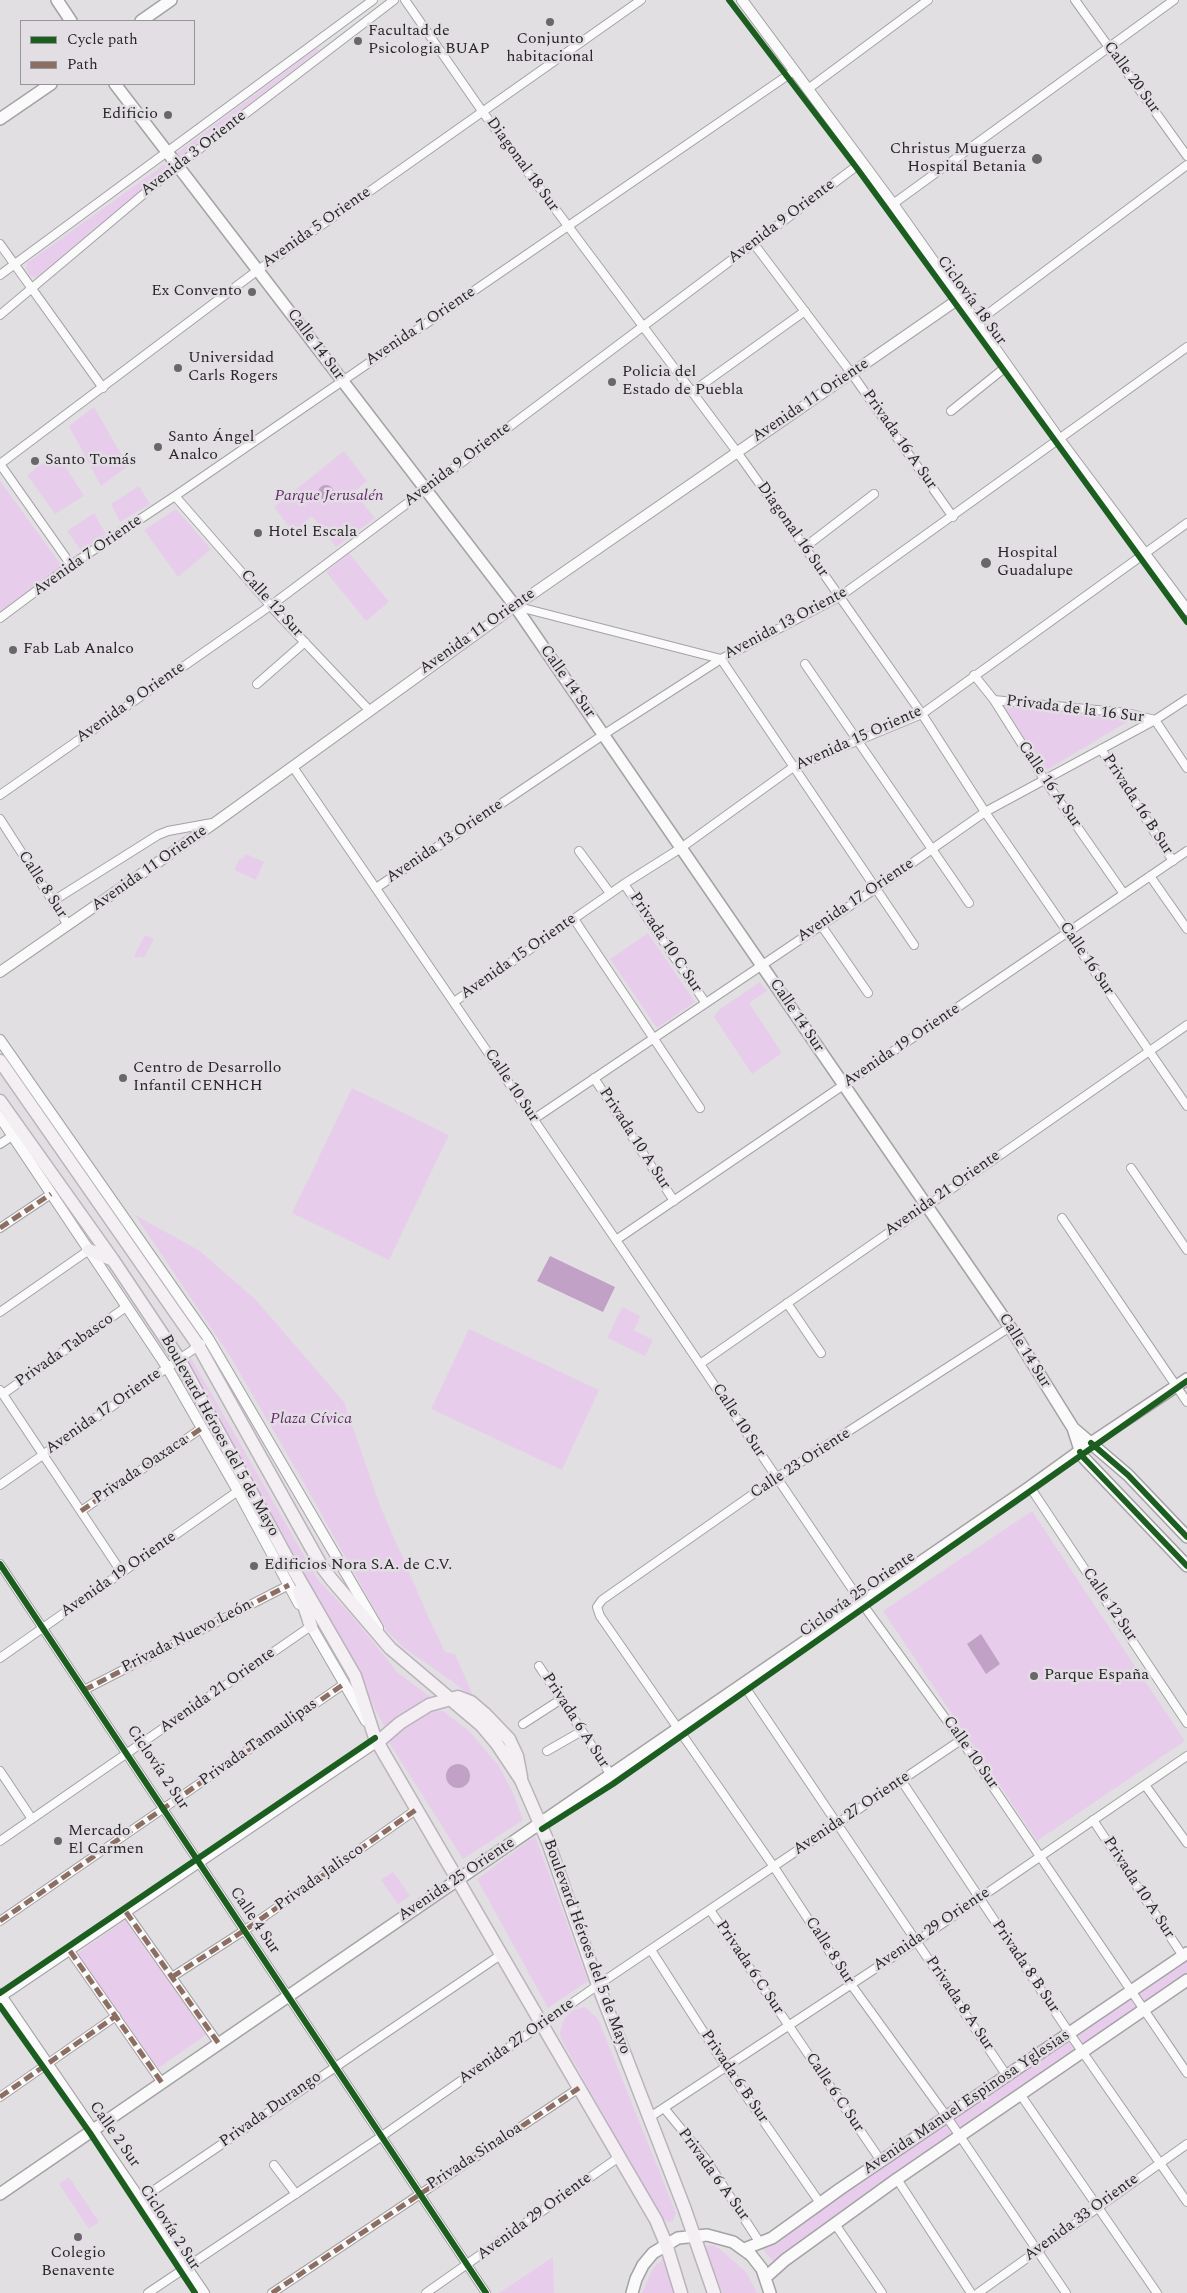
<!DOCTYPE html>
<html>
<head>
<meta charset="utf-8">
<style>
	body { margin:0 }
	#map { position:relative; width:1187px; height:2293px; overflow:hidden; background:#e1dfe2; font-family:Spectral,serif }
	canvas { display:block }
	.legend { position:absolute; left:20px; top:20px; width:175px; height:65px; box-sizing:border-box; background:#e2dee3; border:1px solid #989599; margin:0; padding:6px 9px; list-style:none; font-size:15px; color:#292729 }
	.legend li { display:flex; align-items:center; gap:10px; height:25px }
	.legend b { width:25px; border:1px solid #989599 }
</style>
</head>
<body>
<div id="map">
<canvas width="1187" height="2293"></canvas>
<ul class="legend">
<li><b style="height:6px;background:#1b5e20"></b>Cycle path</li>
<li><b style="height:6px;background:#8d6e63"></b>Path</li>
</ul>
</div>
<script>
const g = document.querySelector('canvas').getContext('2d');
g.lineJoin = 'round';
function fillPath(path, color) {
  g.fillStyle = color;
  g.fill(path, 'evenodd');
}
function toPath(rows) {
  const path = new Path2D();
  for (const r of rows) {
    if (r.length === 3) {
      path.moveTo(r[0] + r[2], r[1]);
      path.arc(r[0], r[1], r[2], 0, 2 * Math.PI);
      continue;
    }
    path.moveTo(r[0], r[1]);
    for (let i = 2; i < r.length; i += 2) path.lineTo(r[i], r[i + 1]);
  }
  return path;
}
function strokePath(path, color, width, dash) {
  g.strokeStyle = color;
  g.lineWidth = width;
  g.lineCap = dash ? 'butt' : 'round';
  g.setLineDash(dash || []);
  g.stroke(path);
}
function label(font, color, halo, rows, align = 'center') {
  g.font = font + ' Spectral,serif';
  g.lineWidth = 5;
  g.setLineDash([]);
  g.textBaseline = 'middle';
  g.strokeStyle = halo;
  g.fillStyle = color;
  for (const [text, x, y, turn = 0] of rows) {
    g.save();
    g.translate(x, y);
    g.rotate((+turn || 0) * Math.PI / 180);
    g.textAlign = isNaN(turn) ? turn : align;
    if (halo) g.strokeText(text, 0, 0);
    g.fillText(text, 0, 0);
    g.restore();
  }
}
fillPath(toPath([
	[317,48,319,50,180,158,177,153],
	[165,164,166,170,38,279,29,275,26,268,27,263],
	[94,407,128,466,101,486,69,426],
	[344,451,367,481,354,492,375,518,336,547,312,516,293,532,274,507],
	[57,453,84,496,55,514,27,475],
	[0,481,62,566,0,612],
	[139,486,150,504,120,522,111,504],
	[176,509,211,549,178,577,144,530],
	[94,513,106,534,81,551,67,531],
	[349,553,389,602,366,621,326,572],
	[1001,706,1135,717,1047,770],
	[246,854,264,862,256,880,234,870,240,858,243,859],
	[648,933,695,1002,657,1028,610,959],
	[145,935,154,939,144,958,140,956,139,958,134,956],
	[760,982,767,991,749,1003,782,1053,752,1074,714,1017,720,1009],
	[352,1088,449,1135,389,1260,292,1213],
	[135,1215,200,1251,256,1300,344,1402,381,1508,429,1618,445,1652,455,1654,475,1700,456,1684,404,1648,386,1630,304,1483,230,1356],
	[622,1307,640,1316,634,1330,653,1340,645,1356,607,1338],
	[469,1329,599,1390,562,1470,431,1409],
	[191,1358,318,1580,352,1616,398,1673,432,1698,384,1726,286,1539,185,1362],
	[1032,1511,1185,1741,1037,1841,883,1611],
	[435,1710,443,1711,469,1731,499,1766,513,1793,523,1820,463,1859,386,1738,426,1713],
	[535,1836,588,1981,548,2008,477,1879],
	[393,1872,410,1896,398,1904,381,1880],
	[125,1920,206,2035,158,2068,77,1954],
	[1187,1957,1187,1975,961,2131,951,2117],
	[585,2007,598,2019,676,2213,673,2221,668,2222,662,2219,561,2039,560,2032,564,2019,573,2010],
	[944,2121,954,2136,775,2264,762,2248],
	[69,2177,99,2222,89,2229,59,2184],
	[712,2245,720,2249,747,2273,757,2293,723,2293,703,2247],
	[553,2257,554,2293,499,2293],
	[663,2259,675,2293,642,2293,653,2268]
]), '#e7cdeb');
fillPath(toPath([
	[326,493,8],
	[550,1256,615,1287,603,1312,537,1281],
	[981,1634,1000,1664,986,1674,967,1644],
	[458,1776,12]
]), '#c2a1c6');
const minor = toPath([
	[405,0,482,111,737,452,823,573,922,714,985,812,1187,1106],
	[1075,0,1187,156],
	[808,89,928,0],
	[893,204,1174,0],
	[0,244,103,388],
	[754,244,852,374,953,517],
	[0,275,373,0],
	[0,315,177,166,394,0],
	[977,322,1187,165],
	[692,392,805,311],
	[951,411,1007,366],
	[0,464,258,270,641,0],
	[0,464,71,565],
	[175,496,276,612,369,710],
	[805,547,874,494],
	[515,606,721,659,914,945],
	[0,618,71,565,175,496,794,71],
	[805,664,969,903],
	[974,675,994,700,1044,779,1124,894],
	[257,684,305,642],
	[994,700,1127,713,1155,720,1187,768],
	[1101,749,1173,861],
	[293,767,616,1240,861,1602,961,1740,1187,2073],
	[0,795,277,601,862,162],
	[0,819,68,925],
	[579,851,610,893],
	[1150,876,1187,929],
	[624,884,705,1002],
	[376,888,603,735,721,659,839,597,1187,347],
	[53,901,158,835,168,831,212,823],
	[574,919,700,1108],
	[821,925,868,993],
	[454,1002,624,884,681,848,792,768,922,714,1187,523],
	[594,1078,674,1201],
	[534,1119,875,889,985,812,1155,720,1187,699],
	[0,1144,12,1136],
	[1131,1168,1187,1250],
	[1062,1218,1187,1402],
	[0,1228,51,1194],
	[616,1240,1187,851],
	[787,1303,821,1353],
	[0,1312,89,1250],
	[1010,1327,776,1478,602,1600,597,1607,600,1616,774,1867,850,1983,947,2117,1066,2293],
	[700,1364,1187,1025],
	[0,1390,122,1573],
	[3,1394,126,1307],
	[0,1485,201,1344],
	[1030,1487,1187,1723],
	[81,1511,202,1428],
	[0,1564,486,2293],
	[0,1658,238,1491],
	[539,1666,611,1775],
	[743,1684,1007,2076],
	[84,1690,289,1585],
	[523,1724,560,1700],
	[547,1751,582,1731],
	[0,1771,32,1819],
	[901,1780,1070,2034,1187,2202],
	[1145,1785,1187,1843],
	[1093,1820,1183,1956],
	[0,1841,311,1626],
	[710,1910,881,2161],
	[126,1912,219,2044],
	[0,1921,344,1684],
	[651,1950,726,2067,820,2203],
	[70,1951,162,2083],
	[172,1977,248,1928,417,1809],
	[0,1998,378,1742],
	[1020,2094,1157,2293],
	[0,2097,116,2016],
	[664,2108,705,2158,760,2243],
	[650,2117,917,1941,1187,1756],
	[274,2165,296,2194],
	[897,2179,971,2293],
	[141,2199,502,1954],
	[835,2224,882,2293],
	[148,2293,382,2136,598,1985,961,1740],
	[272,2293,579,2088],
	[426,2293,619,2157],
	[978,2293,1187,2144]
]);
const tertiary = toPath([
	[742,0,893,204,1059,439,1187,610],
	[0,972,216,822,515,606,960,298],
	[0,1040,208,1338,378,1628],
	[0,1117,167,1367,238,1491,299,1604],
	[308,1621,366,1721],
	[0,1994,204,2293]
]);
const secondary = toPath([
	[57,0,71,21],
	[141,21,171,0],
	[115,84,515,606,1010,1327,1073,1428,1082,1456,1187,1566],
	[0,119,51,84],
	[1073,1428,1128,1475,1187,1537],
	[0,2194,1030,1487,1091,1443,1187,1379],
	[744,2249,772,2238,840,2189,1187,1953],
	[766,2277,785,2260,897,2179,1187,1980],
	[632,2293,636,2279,643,2265,653,2253,678,2238,707,2235,733,2242,751,2255,762,2269,770,2293]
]);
const primary = toPath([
	[0,1061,198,1345,322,1567,332,1580,390,1648,481,1725,497,1744,521,1780,548,1842,598,1985,684,2207,714,2293],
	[0,1101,113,1260,179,1359,291,1565,355,1676,375,1738,656,2220,666,2244,681,2293],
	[89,1250,113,1260],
	[299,1591,311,1626],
	[378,1742,400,1723,429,1705,458,1697,471,1702,485,1714,509,1739,517,1756,521,1777]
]);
strokePath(minor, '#a4a2a5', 10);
strokePath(tertiary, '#a4a2a5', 12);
strokePath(secondary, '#a4a2a5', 14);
strokePath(primary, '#bab3bc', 15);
strokePath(minor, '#fafafb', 8);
strokePath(tertiary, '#fafafb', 10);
strokePath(secondary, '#fafafb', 11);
strokePath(primary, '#f3eff3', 12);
strokePath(toPath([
	[0,1228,51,1194],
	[81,1511,202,1428],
	[84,1690,289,1585],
	[126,1912,219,2044],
	[0,1921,344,1684],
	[70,1951,162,2083],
	[172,1977,248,1928,417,1809],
	[0,2097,116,2016],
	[272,2293,579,2088]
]), '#8d6e63', 5, [10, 5]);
strokePath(toPath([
	[729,0,856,167,1187,622],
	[1091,1443,1128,1475,1187,1537],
	[1080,1452,1082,1456,1187,1566],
	[0,1564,486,2293],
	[542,1829,613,1784,1187,1381],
	[0,1993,375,1738],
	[0,2006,90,2133,195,2293]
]), '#1b5e20', 6);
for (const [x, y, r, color] of [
	[550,22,5,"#69676a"],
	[358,41,5,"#69676a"],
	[168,115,5,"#69676a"],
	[1037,159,6,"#69676a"],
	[252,292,5,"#69676a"],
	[178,368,5,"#69676a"],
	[612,382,5,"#69676a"],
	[158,447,5,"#69676a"],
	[35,461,5,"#69676a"],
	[258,533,5,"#69676a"],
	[986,563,6,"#69676a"],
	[13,650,5,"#69676a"],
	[123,1078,5,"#69676a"],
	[254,1566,5,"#69676a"],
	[1034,1676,5,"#69676a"],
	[58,1841,5,"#69676a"],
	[78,2237,5,"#69676a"]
]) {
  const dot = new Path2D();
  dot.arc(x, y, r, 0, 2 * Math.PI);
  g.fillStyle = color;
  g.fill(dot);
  strokePath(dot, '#e2dee3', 2);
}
label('16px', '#292729', '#e2dee3', [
	["Facultad de",368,32],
	["Psicologia BUAP",368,50],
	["Conjunto",550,40,"center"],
	["habitacional",550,58,"center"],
	["Edificio",158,115,"right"],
	["Christus Muguerza",1026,150,"right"],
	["Hospital Betania",1026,168,"right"],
	["Ex Convento",242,292,"right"],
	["Universidad",188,359],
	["Carls Rogers",188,377],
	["Policia del",622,373],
	["Estado de Puebla",622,391],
	["Santo Ángel",168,438],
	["Analco",168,456],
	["Santo Tomás",45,461],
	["Hotel Escala",268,533],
	["Hospital",997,554],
	["Guadalupe",997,572],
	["Fab Lab Analco",23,650],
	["Centro de Desarrollo",133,1069],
	["Infantil CENHCH",133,1087],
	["Edificios Nora S.A. de C.V.",264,1566],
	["Parque España",1044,1676],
	["Mercado",68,1832],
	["El Carmen",68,1850],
	["Colegio",78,2254,"center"],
	["Benavente",78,2272,"center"]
], 'left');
label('16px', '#292729', '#e2dee3', [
	["Calle 20 Sur",1131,78,54],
	["Avenida 3 Oriente",194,154,-38],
	["Diagonal 18 Sur",522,165,54],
	["Avenida 9 Oriente",782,222,-37],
	["Avenida 5 Oriente",317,228,-35],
	["Ciclovía 18 Sur",971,301,54],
	["Avenida 7 Oriente",421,327,-34],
	["Calle 14 Sur",315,345,53],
	["Avenida 11 Oriente",811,401,-34],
	["Privada 16 A Sur",899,440,55],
	["Avenida 9 Oriente",458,465,-37],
	["Diagonal 16 Sur",792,530,55],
	["Avenida 7 Oriente",88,556,-35],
	["Calle 12 Sur",271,604,48],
	["Avenida 13 Oriente",786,624,-28],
	["Avenida 11 Oriente",478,632,-35],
	["Calle 14 Sur",567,682,55],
	["Avenida 9 Oriente",131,703,-35],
	["Privada de la 16 Sur",1075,710,7],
	["Avenida 15 Oriente",859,739,-24],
	["Calle 16 A Sur",1049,785,56],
	["Privada 16 B Sur",1137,805,57],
	["Avenida 13 Oriente",445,842,-34],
	["Avenida 11 Oriente",150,869,-35],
	["Calle 8 Sur",42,885,57],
	["Avenida 17 Oriente",856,901,-34],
	["Privada 10 C Sur",665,943,56],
	["Avenida 15 Oriente",519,957,-35],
	["Calle 16 Sur",1086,959,56],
	["Calle 14 Sur",796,1016,56],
	["Avenida 19 Oriente",902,1046,-34],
	["Calle 10 Sur",511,1086,56],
	["Privada 10 A Sur",634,1139,57],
	["Avenida 21 Oriente",943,1194,-35],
	["Privada Tabasco",65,1351,-35],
	["Calle 14 Sur",1024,1351,58],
	["Avenida 17 Oriente",104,1412,-35],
	["Calle 10 Sur",738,1421,57],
	["Boulevard Héroes del 5 de Mayo",219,1436,61],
	["Calle 23 Oriente",801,1464,-33],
	["Privada Oaxaca",141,1470,-34],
	["Avenida 19 Oriente",119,1575,-35],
	["Ciclovía 25 Oriente",858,1595,-35],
	["Calle 12 Sur",1109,1605,56],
	["Privada Nuevo León",187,1637,-27],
	["Avenida 21 Oriente",218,1691,-35],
	["Privada 6 A Sur",575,1721,57],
	["Privada Tamaulipas",259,1743,-35],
	["Calle 10 Sur",970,1753,55],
	["Ciclovía 2 Sur",157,1768,56],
	["Avenida 27 Oriente",852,1814,-34],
	["Privada Jalisco",320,1878,-35],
	["Avenida 25 Oriente",457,1880,-34],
	["Privada 10 A Sur",1138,1888,57],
	["Calle 4 Sur",254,1921,56],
	["Avenida 29 Oriente",932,1930,-34],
	["Boulevard Héroes del 5 de Mayo",586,1947,70],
	["Calle 8 Sur",829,1951,57],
	["Privada 8 B Sur",1025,1967,56],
	["Privada 6 C Sur",749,1968,56],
	["Privada 8 A Sur",959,2004,56],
	["Avenida 27 Oriente",517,2042,-35],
	["Privada 6 B Sur",734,2077,56],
	["Calle 6 C Sur",834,2093,56],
	["Avenida Manuel Espinosa Yglesias",967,2103,-34],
	["Privada Durango",271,2110,-35],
	["Calle 2 Sur",114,2135,55],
	["Privada Sinaloa",475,2157,-33],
	["Privada 6 A Sur",713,2175,54],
	["Avenida 29 Oriente",535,2217,-36],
	["Avenida 33 Oriente",1082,2218,-36],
	["Ciclovía 2 Sur",169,2228,57]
]);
label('italic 16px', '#662e6e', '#e2dee3', [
	["Parque Jerusalén",329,497],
	["Plaza Cívica",311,1420]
]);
</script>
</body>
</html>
